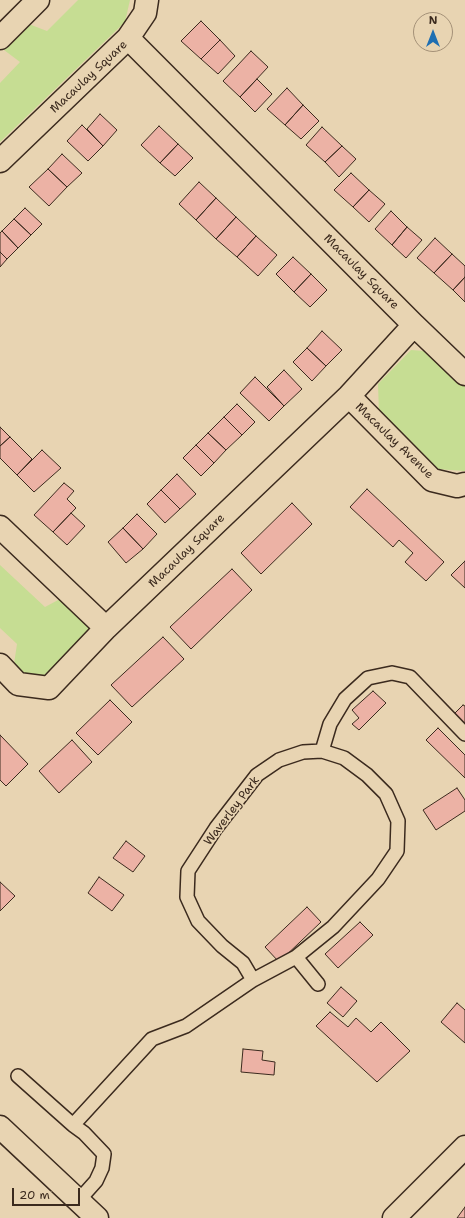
<!DOCTYPE html>
<html>
<head>
<meta charset="utf-8">
<style>
	body { margin:0 }
	#map { position:relative; width:465px; height:1218px; overflow:hidden; background:#e8d4b2; font-family:"Shantell Sans",sans-serif }
	canvas { display:block }
	.north { position:absolute; left:413px; top:12px; width:40px; height:40px; box-sizing:border-box; background:#e8d4b2; border:1px solid #a39077; border-radius:50%; rotate:0deg; font-size:11px; font-weight:700; line-height:16px; text-align:center; color:#3b2a1e }
	.north::after { content:''; display:block; margin:auto; width:14px; height:18px; background:#1f6fb2; clip-path:polygon(50% 0,100% 100%,50% 72%,0 100%) }
	.scale { position:absolute; left:12px; top:1188px; width:68px; height:18px; box-sizing:border-box; border:2px solid #3b2a1e; border-top:0; padding-left:5px; font-size:12px; line-height:14px; white-space:nowrap; color:#3b2a1e; -webkit-text-stroke:3px #e8d4b2; paint-order:stroke }
</style>
</head>
<body>
<div id="map">
<canvas width="465" height="1218"></canvas>
<div class="north">N</div>
<div class="scale">20 m</div>
</div>
<script>
const g = document.querySelector('canvas').getContext('2d');
g.lineJoin = 'round';
function fillPath(path, color) {
  g.fillStyle = color;
  g.fill(path, 'evenodd');
}
function toPath(rows) {
  const path = new Path2D();
  for (const r of rows) {
    path.moveTo(r[0], r[1]);
    for (let i = 2; i < r.length; i += 2) path.lineTo(r[i], r[i + 1]);
  }
  return path;
}
function strokePath(path, color, width, dash) {
  g.strokeStyle = color;
  g.lineWidth = width;
  g.lineCap = dash ? 'butt' : 'round';
  g.setLineDash(dash || []);
  g.stroke(path);
}
function label(font, color, halo, rows, align = 'center') {
  g.font = font + ' "Shantell Sans",sans-serif';
  g.lineWidth = 3.5;
  g.setLineDash([]);
  g.textBaseline = 'middle';
  g.strokeStyle = halo;
  g.fillStyle = color;
  for (const [text, x, y, turn = 0] of rows) {
    g.save();
    g.translate(x, y);
    g.rotate((+turn || 0) * Math.PI / 180);
    g.textAlign = isNaN(turn) ? turn : align;
    if (halo) g.strokeText(text, 0, 0);
    g.fillText(text, 0, 0);
    g.restore();
  }
}
fillPath(toPath([
	[78,0,130,0,125,22,0,142,0,83,20,62,0,47,26,23,47,31],
	[411,350,438,352,465,381,465,471,436,469,379,414,378,384],
	[0,565,45,607,60,599,93,631,42,677,21,672,14,664,17,644,0,628]
]), '#c6dd93');
const building = toPath([
	[201,21,220,40,201,59,181,41,201,21],
	[220,40,235,56,218,74,201,59,220,40],
	[251,51,268,67,240,97,223,81,251,51],
	[257,79,272,94,255,112,240,97,257,79],
	[287,88,303,105,285,125,267,109,287,88],
	[303,105,319,121,301,139,285,125,303,105],
	[100,114,117,130,103,146,87,129,100,114],
	[82,125,103,146,88,161,67,141,82,125],
	[159,126,178,144,160,163,141,145,159,126],
	[322,127,342,146,325,162,306,145,322,127],
	[178,144,193,158,175,176,160,163,178,144],
	[342,146,356,159,339,177,325,162,342,146],
	[62,154,82,173,67,187,48,169,62,154],
	[48,169,67,187,49,206,29,187,48,169],
	[351,173,369,190,353,207,334,190,351,173],
	[199,182,216,198,196,220,179,204,199,182],
	[369,190,385,204,369,222,353,207,369,190],
	[216,198,236,217,216,239,196,220,216,198],
	[25,208,42,224,31,235,14,219,25,208],
	[391,211,407,227,392,245,375,229,391,211],
	[236,217,256,236,237,257,216,239,236,217],
	[14,219,31,235,18,248,2,231,14,219],
	[407,227,422,240,406,258,392,245,407,227],
	[2,231,18,248,7,259,0,252,0,233,2,231],
	[256,236,277,255,258,276,237,257,256,236],
	[435,238,452,254,434,273,417,258,435,238],
	[0,252,7,259,0,267,0,252],
	[452,254,465,266,465,277,453,290,434,273,452,254],
	[293,257,311,274,294,292,276,274,293,257],
	[311,274,327,290,310,307,294,292,311,274],
	[465,277,465,302,453,290,465,277],
	[322,331,342,350,326,366,307,348,322,331],
	[307,348,326,366,312,381,293,362,307,348],
	[284,370,302,389,284,406,267,387,284,370],
	[255,377,284,406,269,421,240,393,255,377],
	[237,404,255,422,242,435,224,417,237,404],
	[224,417,242,435,226,450,208,433,224,417],
	[0,427,10,437,0,446,0,427],
	[208,433,226,450,214,463,196,445,208,433],
	[10,437,32,459,17,475,0,458,0,446,10,437],
	[196,445,214,463,201,476,183,458,196,445],
	[42,450,61,468,34,492,17,475,42,450],
	[177,474,196,494,180,509,161,490,177,474],
	[64,483,74,491,67,499,76,508,53,532,34,515,64,483],
	[367,489,444,562,426,581,405,562,413,553,399,540,393,547,350,507,367,489],
	[161,490,180,509,165,523,147,504,161,490],
	[292,503,312,524,261,574,241,553,292,503],
	[71,513,85,526,67,545,53,532,71,513],
	[137,514,157,534,143,549,123,528,137,514],
	[123,528,143,549,126,563,108,542,123,528],
	[465,561,465,588,451,575,465,561],
	[232,569,252,590,191,649,170,627,232,569],
	[163,637,184,659,132,707,111,685,163,637],
	[373,691,386,703,359,730,352,724,359,718,352,710,373,691],
	[110,700,132,722,98,755,76,733,110,700],
	[463,705,465,706,465,724,454,714,463,705],
	[438,728,465,755,465,778,426,740,438,728],
	[0,735,28,764,6,786,0,780,0,735],
	[72,740,92,762,59,793,39,771,72,740],
	[457,788,465,800,465,811,436,830,423,810,457,788],
	[126,841,145,856,133,872,113,858,126,841],
	[99,877,124,895,112,911,88,893,99,877],
	[0,882,15,896,0,911,0,882],
	[307,907,321,922,279,962,265,947,307,907],
	[360,922,373,935,338,968,325,954,360,922],
	[341,987,357,1001,343,1017,327,1003,341,987],
	[457,1003,465,1010,465,1043,441,1022,457,1003],
	[330,1012,348,1027,356,1018,371,1032,381,1022,410,1051,377,1082,316,1026,330,1012],
	[243,1049,263,1051,262,1060,275,1062,274,1075,241,1072,243,1049],
	[465,1207,465,1218,457,1218,465,1207]
]);
fillPath(building, '#ecb2a5');
strokePath(building, '#3b2a1e', 1);
const service = toPath([
	[322,751,330,724,345,699,368,678,392,673,410,677,465,734],
	[296,957,318,984],
	[18,1076,73,1125,152,1039,186,1026,253,980,296,957,333,927,378,879,397,851,398,821,386,794,367,775,344,758,322,751,303,752,279,760,257,775,216,828,188,871,187,897,198,921,222,946,243,963,253,980],
	[73,1125,84,1133,104,1154,102,1168,96,1181,79,1200]
]);
const minor = toPath([
	[0,38,38,0],
	[128,38,145,13,147,0],
	[0,161,128,38,414,325,349,396,106,628,49,688,18,684,0,665],
	[414,325,465,374],
	[349,396,432,480,457,486,465,484],
	[0,527,106,628],
	[0,1127,97,1218]
]);
const tertiary = toPath([
	[394,1218,465,1147]
]);
strokePath(service, '#3b2a1e', 16);
strokePath(minor, '#3b2a1e', 25);
strokePath(tertiary, '#3b2a1e', 25);
strokePath(service, '#e8d4b2', 13);
strokePath(minor, '#e8d4b2', 22);
strokePath(tertiary, '#e8d4b2', 22);
label('12px', '#3b2a1e', '#e8d4b2', [
	["Macaulay Square",89,77,-43],
	["Macaulay Square",361,272,45],
	["Macaulay Avenue",394,441,44],
	["Macaulay Square",187,551,-44],
	["Waverley Park",232,811,-53]
]);
</script>
</body>
</html>
